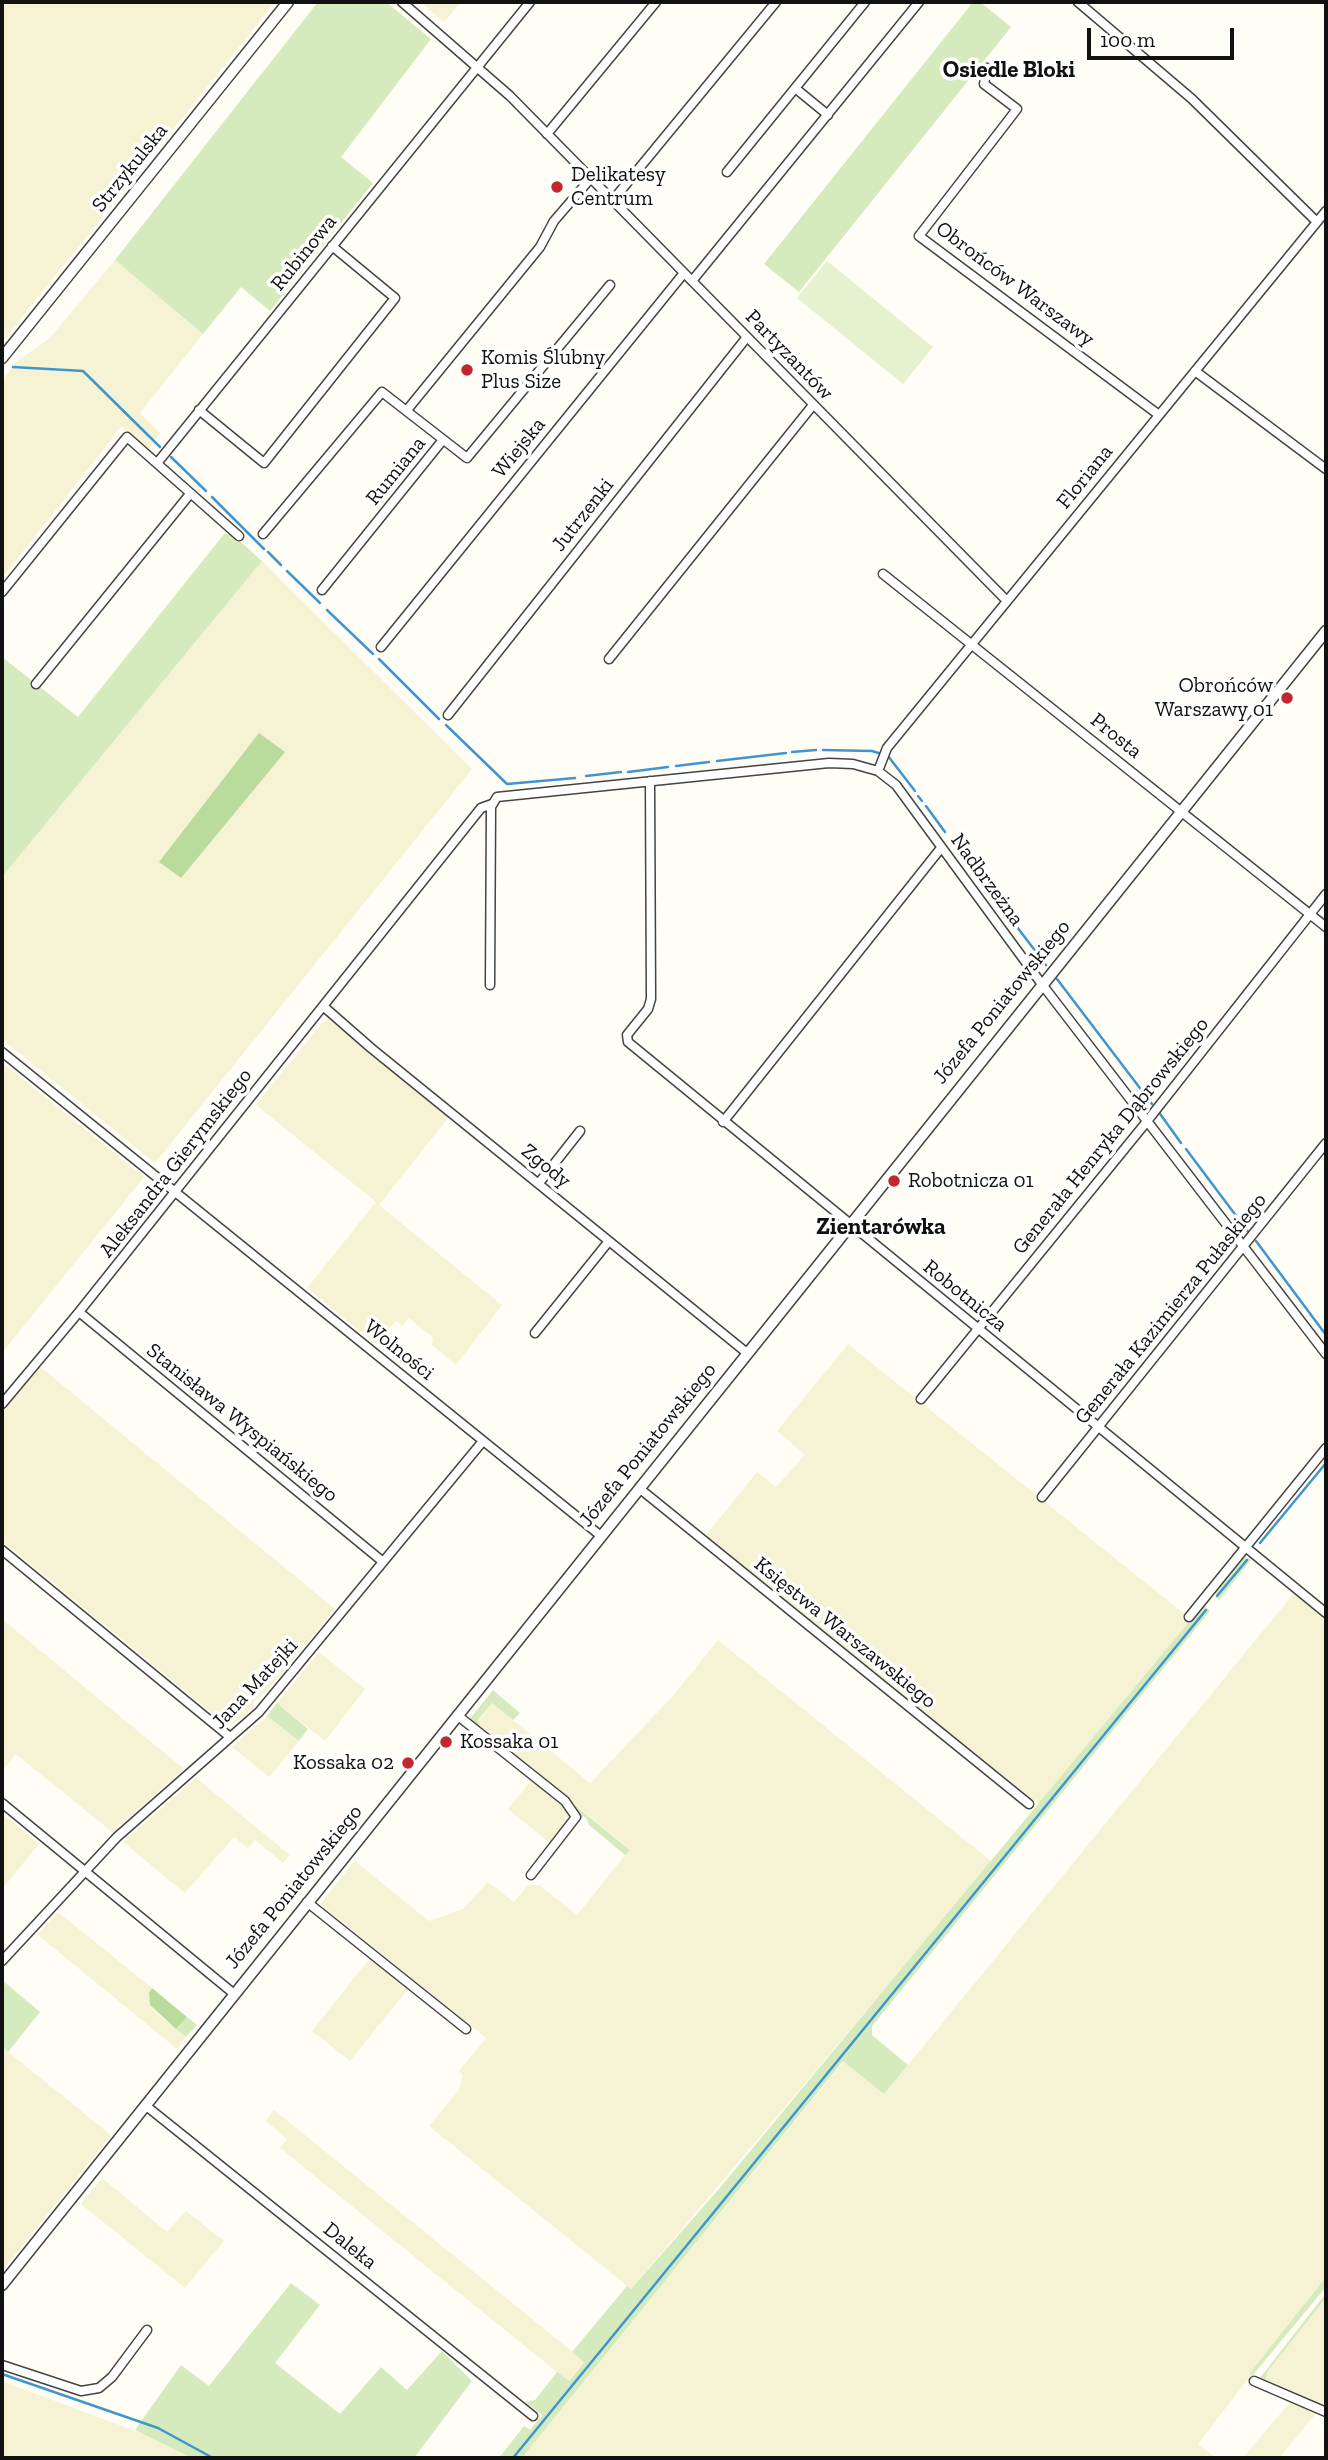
<!DOCTYPE html>
<html>
<head>
<meta charset="utf-8">
<style>
	body { margin:0 }
	#map { position:relative; width:1328px; height:2460px; overflow:hidden; background:#fffdf5; font-family:"Zilla Slab",serif }
	canvas { display:block }
	.frame { position:absolute; inset:0; border:4px solid #111; pointer-events:none }
	.scale { position:absolute; left:1087px; top:28px; width:147px; height:32px; box-sizing:border-box; border:4px solid #111; border-top:0; padding-left:9px; font-size:21px; line-height:24px; white-space:nowrap; color:#111; -webkit-text-stroke:5px #fff; paint-order:stroke }
</style>
</head>
<body>
<div id="map">
<canvas width="1328" height="2460"></canvas>
<div class="frame"></div>
<div class="scale">100 m</div>
</div>
<script>
const g = document.querySelector('canvas').getContext('2d');
g.lineJoin = 'round';
function fillPath(path, color) {
  g.fillStyle = color;
  g.fill(path, 'evenodd');
}
function toPath(rows) {
  const path = new Path2D();
  for (const r of rows) {
    path.moveTo(r[0], r[1]);
    for (let i = 2; i < r.length; i += 2) path.lineTo(r[i], r[i + 1]);
  }
  return path;
}
function strokePath(path, color, width, dash) {
  g.strokeStyle = color;
  g.lineWidth = width;
  g.lineCap = dash ? 'butt' : 'round';
  g.setLineDash(dash || []);
  g.stroke(path);
}
function label(font, color, halo, rows, align = 'center') {
  g.font = font + ' "Zilla Slab",serif';
  g.lineWidth = 7;
  g.setLineDash([]);
  g.textBaseline = 'middle';
  g.strokeStyle = halo;
  g.fillStyle = color;
  for (const [text, x, y, turn = 0] of rows) {
    g.save();
    g.translate(x, y);
    g.rotate((+turn || 0) * Math.PI / 180);
    g.textAlign = isNaN(turn) ? turn : align;
    if (halo) g.strokeText(text, 0, 0);
    g.fillText(text, 0, 0);
    g.restore();
  }
}
fillPath(toPath([
	[2,2,275,2,2,342],
	[420,2,461,2,444,22],
	[115,260,203,334,140,413,160,433,149,449,121,427,2,578,2,381,16,362,50,338],
	[262,561,472,769,155,1163,2,1039,2,877],
	[329,1019,449,1117,379,1205,502,1305,456,1365,432,1345,433,1338,409,1318,402,1326,396,1321,376,1344,307,1288,376,1202,256,1105,322,1023],
	[2,1062,144,1177,2,1353],
	[848,1344,1192,1620,1039,1804,705,1536,757,1472,776,1487,805,1455,777,1431],
	[38,1365,335,1609,268,1690,254,1701,254,1708,235,1723,224,1723,2,1541,2,1409],
	[1294,1593,1326,1619,1326,2277,1198,2444,1216,2458,522,2458,844,2061,885,2093],
	[2,1619,184,1769,112,1832,16,1754,2,1771],
	[718,1640,992,1862,631,2289,429,2126,459,2090,463,2075,459,2071,486,2038,320,1904,355,1861,429,1921,463,1909,488,1882,514,1902,528,1885,539,1885,577,1915,630,1849,481,1729,478,1721,492,1703,590,1783,673,1696],
	[319,1652,365,1689,325,1741,277,1703],
	[267,1716,299,1741,269,1777,232,1747],
	[196,1778,290,1855,283,1863,255,1840,248,1848,234,1837,185,1893,123,1842],
	[532,1779,564,1805,569,1813,569,1819,550,1843,508,1809],
	[2,1813,39,1844,2,1889],
	[58,1912,152,1988,149,1993,153,2010,186,2037,177,2049,38,1935],
	[370,1958,408,1989,350,2061,312,2031],
	[2,2047,111,2135,2,2271],
	[274,2110,584,2361,568,2381,280,2148,287,2139,266,2121],
	[102,2178,167,2232,186,2211,224,2241,185,2288,81,2204],
	[1326,2298,1326,2407,1265,2381,1268,2371],
	[2,2381,154,2438,192,2458,2,2458],
	[1291,2401,1317,2412,1279,2458,1243,2458]
]), '#f6f3d4');
fillPath(toPath([
	[318,2,386,2,431,39,341,157,373,183,270,311,241,287,203,334,115,260],
	[973,2,980,2,1011,27,799,292,764,264],
	[224,534,233,535,262,561,2,877,2,657,78,717],
	[1246,1557,1251,1560,1219,1600,1214,1592,1241,1558],
	[1203,1605,1210,1611,872,2026,872,2035,908,2065,884,2094,843,2061,522,2458,499,2458,524,2426,530,2430,542,2415,525,2402,535,2400,557,2372,569,2381,584,2362,572,2352,627,2286,631,2289,718,2190],
	[493,1690,520,1713,513,1720,492,1703,478,1720,481,1729,469,1720],
	[277,1703,308,1729,299,1741,267,1716],
	[567,1799,630,1850,625,1855,589,1825,586,1818,578,1813],
	[2,1980,40,2012,8,2052,2,2047],
	[187,2017,197,2025,186,2037,176,2029],
	[1326,2277,1326,2287,1252,2376,1250,2373],
	[291,2283,320,2305,275,2363,340,2414,381,2367,407,2390,442,2351,472,2381,414,2458,192,2458,135,2430,181,2365,209,2386],
	[1326,2293,1326,2298,1268,2371,1265,2381,1260,2378]
]), '#d5ebbd');
fillPath(toPath([
	[259,733,285,752,181,878,159,862],
	[152,1988,187,2017,176,2029,150,2005,149,1993]
]), '#b9dc9c');
fillPath(toPath([
	[827,261,933,347,903,384,797,298]
]), '#e6f2cf');
strokePath(toPath([
	[13,367,83,371,160,447],
	[171,457,206,491],
	[212,497,264,549],
	[268,552,281,565],
	[287,571,320,603],
	[327,610,373,654],
	[379,659,439,719],
	[446,725,507,784,575,778],
	[823,750,872,751,888,756,915,791],
	[792,752,816,750],
	[717,761,786,753],
	[676,766,709,762],
	[628,772,668,767],
	[586,776,621,772],
	[918,796,922,801],
	[926,806,945,832],
	[952,842,965,859],
	[972,868,1046,965],
	[1057,979,1152,1104],
	[1158,1111,1181,1143],
	[1186,1149,1249,1233],
	[1256,1241,1326,1335],
	[1260,1543,1326,1463],
	[1217,1596,1247,1560],
	[2,2374,158,2428,213,2458],
	[513,2458,1206,1610]
]), '#3f96cf', 2.5);
const minor = toPath([
	[402,2,510,96,1006,600],
	[1078,2,1192,99,1317,222],
	[987,68,984,84,1017,109,919,236,1159,415],
	[795,88,828,115],
	[547,134,656,2],
	[727,172,865,2],
	[613,200,776,2],
	[692,281,919,2],
	[1195,371,1326,469],
	[199,410,264,463,395,298,332,246],
	[407,410,540,247,554,221,591,178],
	[158,462,530,2],
	[263,534,382,392,467,458,610,285],
	[883,574,1326,927],
	[322,590,442,441],
	[2,592,127,437,239,536],
	[381,647,684,273],
	[609,659,813,405],
	[36,684,190,494],
	[448,715,747,337],
	[878,771,887,748,1326,211],
	[650,781,651,999,648,1009,627,1035,628,1042,1326,1613],
	[490,985,491,807,497,797,829,763,853,764,878,771,896,785,1041,983,1326,1354],
	[323,1006,371,1048,747,1353],
	[2,1052,601,1536],
	[723,1122,941,848],
	[539,1183,580,1131],
	[79,1312,382,1561],
	[535,1333,609,1241],
	[921,1399,1144,1125,1326,894],
	[2,1404,79,1312,481,808,492,804],
	[639,1488,1029,1804],
	[1042,1497,1326,1143],
	[2,1550,230,1737],
	[1189,1617,1326,1448],
	[457,1715,565,1801,576,1817,531,1875],
	[2,1803,233,1993],
	[307,1902,466,2029],
	[2,1961,117,1837,259,1712,483,1441],
	[145,2105,533,2416],
	[2,2365,81,2391,99,2388,112,2377,147,2330],
	[1254,2381,1326,2412]
]);
const tertiary = toPath([
	[2,358,288,2],
	[2,2285,1326,631]
]);
strokePath(minor, '#444', 11);
strokePath(tertiary, '#444', 13);
strokePath(minor, '#fff', 8);
strokePath(tertiary, '#fff', 10);
for (const [x, y, r, color] of [
	[557,187,7,"#c4262e"],
	[467,370,7,"#c4262e"],
	[1287,698,7,"#c4262e"],
	[894,1181,7,"#c4262e"],
	[446,1742,7,"#c4262e"],
	[408,1763,7,"#c4262e"]
]) {
  const dot = new Path2D();
  dot.arc(x, y, r, 0, 2 * Math.PI);
  g.fillStyle = color;
  g.fill(dot);
  strokePath(dot, '#fff', 2.5);
}
label('21px', '#111', '#fff', [
	["Strzykulska",130,168,-51],
	["Rubinowa",304,253,-51],
	["Obrońców Warszawy",1015,284,37],
	["Partyzantów",789,355,46],
	["Wiejska",519,448,-51],
	["Rumiana",396,471,-51],
	["Floriana",1085,477,-51],
	["Jutrzenki",583,515,-52],
	["Prosta",1116,736,39],
	["Nadbrzeżna",987,880,54],
	["Józefa Poniatowskiego",1002,1002,-51],
	["Generała Henryka Dąbrowskiego",1111,1136,-51],
	["Aleksandra Gierymskiego",176,1163,-52],
	["Zgody",546,1166,39],
	["Robotnicza",965,1296,39],
	["Generała Kazimierza Pułaskiego",1171,1309,-51],
	["Wolności",399,1350,39],
	["Stanisława Wyspiańskiego",242,1423,39],
	["Józefa Poniatowskiego",648,1445,-51],
	["Księstwa Warszawskiego",845,1633,39],
	["Jana Matejki",255,1684,-47],
	["Józefa Poniatowskiego",294,1887,-51],
	["Daleka",350,2246,39]
]);
label('21px', '#111', '#fff', [
	["Delikatesy",571,175],
	["Centrum",571,199],
	["Komis Ślubny",481,358],
	["Plus Size",481,382],
	["Obrońców",1273,686,"right"],
	["Warszawy 01",1273,710,"right"],
	["Robotnicza 01",908,1181],
	["Kossaka 01",460,1742],
	["Kossaka 02",394,1763,"right"]
], 'left');
label('bold 23px', '#111', '#fff', [
	["Osiedle Bloki",1009,70],
	["Zientarówka",881,1227]
]);
</script>
</body>
</html>
